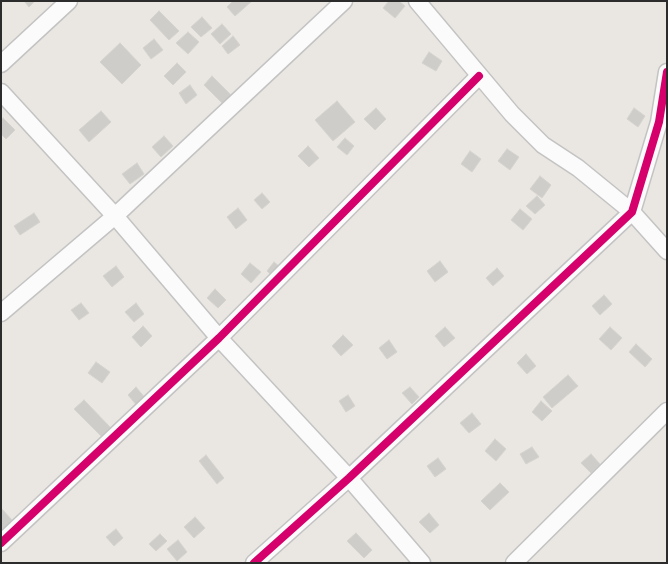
<!DOCTYPE html>
<html>
<head>
<meta charset="utf-8">
<style>
	body { margin:0 }
	#map { position:relative; width:668px; height:564px; overflow:hidden; background:#eae7e2; font-family:"DM Sans",sans-serif }
	canvas { display:block }
	.frame { position:absolute; inset:0; border:2px solid #2c2c2c; pointer-events:none }
</style>
</head>
<body>
<div id="map">
<canvas width="668" height="564"></canvas>
<div class="frame"></div>
</div>
<script>
const g = document.querySelector('canvas').getContext('2d');
g.lineJoin = 'round';
function fillPath(path, color) {
  g.fillStyle = color;
  g.fill(path, 'evenodd');
}
function toPath(rows) {
  const path = new Path2D();
  for (const r of rows) {
    path.moveTo(r[0], r[1]);
    for (let i = 2; i < r.length; i += 2) path.lineTo(r[i], r[i + 1]);
  }
  return path;
}
function strokePath(path, color, width, dash) {
  g.strokeStyle = color;
  g.lineWidth = width;
  g.lineCap = dash ? 'butt' : 'round';
  g.setLineDash(dash || []);
  g.stroke(path);
}
const building = toPath([
	[24,1,35,1,29,7,24,1],
	[233,1,252,1,235,16,227,7,233,1],
	[389,1,399,1,405,6,395,18,383,8,389,1],
	[159,11,179,31,169,40,150,20,159,11],
	[202,17,212,28,201,37,191,27,202,17],
	[222,24,231,34,220,44,211,34,222,24],
	[188,32,199,42,188,54,176,43,188,32],
	[233,36,240,45,228,54,222,46,233,36],
	[154,39,163,50,151,59,143,48,154,39],
	[120,43,141,65,122,84,100,62,120,43],
	[429,52,442,61,436,71,422,63,429,52],
	[177,63,186,72,173,85,164,76,177,63],
	[212,76,233,97,225,106,204,85,212,76],
	[190,85,197,95,186,104,179,93,190,85],
	[337,101,355,122,333,141,315,120,337,101],
	[376,108,386,119,375,130,364,119,376,108],
	[634,108,645,116,638,127,627,119,634,108],
	[101,111,111,122,89,142,79,130,101,111],
	[3,118,15,130,6,139,1,134,1,120,3,118],
	[164,136,173,146,161,157,152,147,164,136],
	[345,138,354,146,347,155,337,147,345,138],
	[308,146,319,158,309,167,298,156,308,146],
	[507,149,519,157,510,170,498,161,507,149],
	[470,151,481,159,472,172,461,164,470,151],
	[137,163,144,174,130,184,122,174,137,163],
	[540,176,551,185,542,198,530,189,540,176],
	[262,193,270,202,262,209,254,200,262,193],
	[537,196,545,205,535,214,526,206,537,196],
	[238,208,247,220,236,229,227,217,238,208],
	[520,209,532,219,523,230,511,220,520,209],
	[34,213,40,222,20,235,14,226,34,213],
	[440,261,448,272,435,282,427,271,440,261],
	[274,262,285,271,277,280,267,271,274,262],
	[250,263,261,272,251,283,241,274,250,263],
	[116,266,124,277,112,287,103,276,116,266],
	[497,268,504,276,493,286,486,278,497,268],
	[215,289,226,300,218,308,207,298,215,289],
	[604,295,612,304,600,315,592,306,604,295],
	[81,303,89,313,79,320,71,310,81,303],
	[136,303,144,314,134,322,125,312,136,303],
	[143,326,152,336,141,347,132,337,143,326],
	[445,327,455,338,444,347,435,336,445,327],
	[610,327,622,338,611,350,599,339,610,327],
	[343,335,353,345,341,356,332,346,343,335],
	[389,340,397,352,387,359,379,348,389,340],
	[636,344,652,359,645,367,629,352,636,344],
	[526,354,536,366,527,374,517,363,526,354],
	[96,362,110,372,102,383,88,373,96,362],
	[568,375,578,386,552,408,543,397,568,375],
	[136,387,146,399,138,407,128,395,136,387],
	[410,387,419,397,412,404,402,393,410,387],
	[348,395,355,406,346,412,339,401,348,395],
	[84,400,111,428,102,437,74,409,84,400],
	[541,401,552,411,542,421,532,412,541,401],
	[472,413,481,424,469,433,460,423,472,413],
	[495,439,506,449,496,461,485,451,495,439],
	[532,447,539,457,526,464,520,454,532,447],
	[591,454,600,464,591,473,581,463,591,454],
	[206,455,224,478,217,484,199,461,206,455],
	[438,458,446,469,435,477,427,466,438,458],
	[500,483,509,492,490,510,481,501,500,483],
	[1,508,12,520,3,529,1,528,1,508],
	[429,513,439,525,430,533,419,522,429,513],
	[195,517,205,528,194,538,184,527,195,517],
	[116,529,123,538,114,546,106,537,116,529],
	[356,533,372,550,364,558,347,541,356,533],
	[160,534,167,541,156,551,149,544,160,534],
	[178,540,187,552,177,561,167,549,178,540]
]);
fillPath(building, '#cfcdc9');
strokePath(building, '#d5d3ce', 1);
const street = toPath([
	[417,1,512,114,543,145,578,168,632,212,667,251],
	[1,64,69,1],
	[1,92,115,216,219,338,349,478,422,563],
	[1,313,115,216,344,1],
	[1,543,219,338,479,76],
	[254,563,349,478,632,212,659,122,667,72],
	[514,563,667,411]
]);
strokePath(street, '#c4c3c3', 19);
strokePath(street, '#fcfbfb', 16);
strokePath(toPath([
	[1,543,219,338,479,76],
	[254,563,349,478,632,212,659,122,667,72]
]), '#d6006c', 8);
</script>
</body>
</html>
